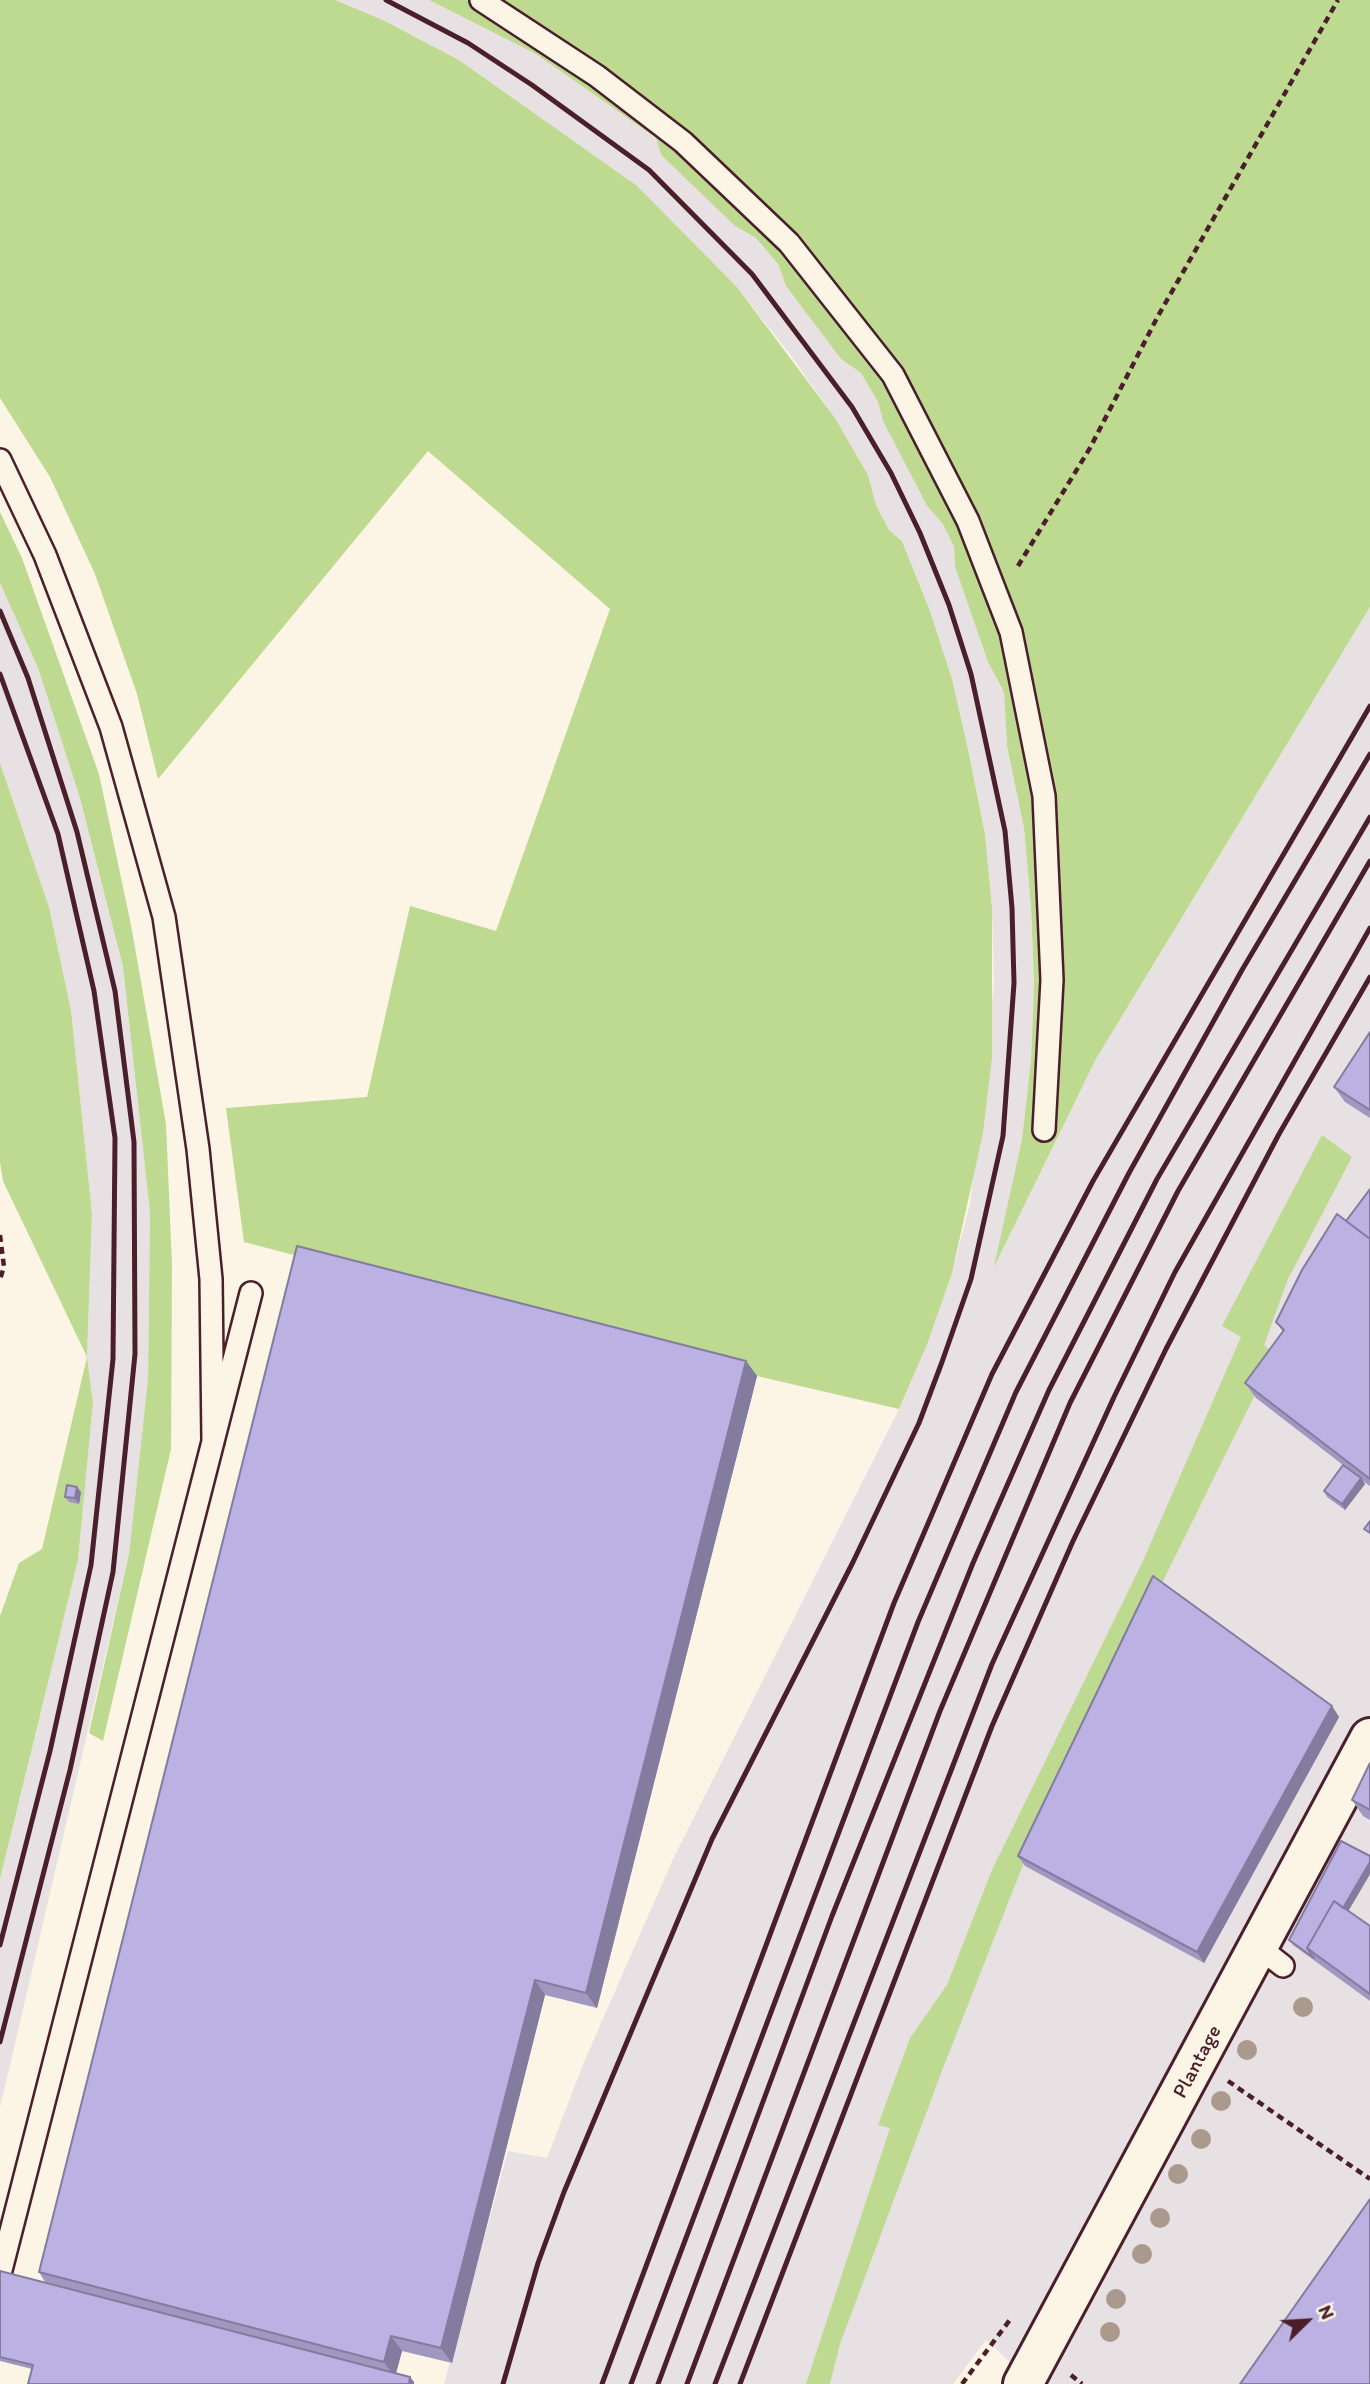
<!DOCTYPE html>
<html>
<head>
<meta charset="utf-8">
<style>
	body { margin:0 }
	#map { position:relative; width:1370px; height:2384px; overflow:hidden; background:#fcf5e5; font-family:Itim,sans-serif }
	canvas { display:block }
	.north { position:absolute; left:1272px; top:2286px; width:70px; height:70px; -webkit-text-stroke:5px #fcf5e5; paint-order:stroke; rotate:66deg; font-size:19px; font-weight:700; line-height:28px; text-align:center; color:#4a1f2b }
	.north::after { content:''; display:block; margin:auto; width:24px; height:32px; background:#4a1f2b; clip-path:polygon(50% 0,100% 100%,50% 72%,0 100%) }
</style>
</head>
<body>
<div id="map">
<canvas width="1370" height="2384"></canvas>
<div class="north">N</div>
</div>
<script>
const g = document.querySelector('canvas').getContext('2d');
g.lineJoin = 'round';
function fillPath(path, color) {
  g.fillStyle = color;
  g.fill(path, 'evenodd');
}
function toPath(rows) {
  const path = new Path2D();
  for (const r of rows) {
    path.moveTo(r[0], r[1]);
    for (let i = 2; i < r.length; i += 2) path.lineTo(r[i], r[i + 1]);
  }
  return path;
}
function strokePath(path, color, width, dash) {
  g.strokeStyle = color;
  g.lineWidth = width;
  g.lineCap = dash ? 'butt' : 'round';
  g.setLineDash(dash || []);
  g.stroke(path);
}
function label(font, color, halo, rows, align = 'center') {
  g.font = font + ' Itim,sans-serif';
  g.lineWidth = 5;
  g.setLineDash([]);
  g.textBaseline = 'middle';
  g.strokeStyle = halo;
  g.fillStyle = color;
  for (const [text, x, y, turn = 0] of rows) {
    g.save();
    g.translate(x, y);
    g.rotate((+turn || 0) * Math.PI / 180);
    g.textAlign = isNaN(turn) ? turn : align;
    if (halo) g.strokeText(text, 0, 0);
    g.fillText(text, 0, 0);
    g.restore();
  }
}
fillPath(toPath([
	[335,0,429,0,536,54,656,138,661,155,735,226,756,238,778,264,786,286,841,359,861,373,878,402,883,421,927,506,943,524,954,547,955,567,988,662,1004,692,1007,746,1024,828,1031,907,1034,983,1031,1060,1022,1139,996,1263,1096,1059,1370,607,1370,2384,1034,2384,986,2340,953,2384,444,2384,508,2151,547,2158,584,2062,673,1859,899,1409,928,1342,952,1273,970,1204,994,983,992,908,985,834,969,754,952,679,930,611,902,541,889,530,876,505,868,475,835,418,789,353,737,287,636,185,459,60,383,20],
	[0,583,38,668,80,798,123,967,150,1213,148,1379,129,1554,0,2108,0,1879,78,1560,93,1403,87,1357,92,1214,71,1010,49,907,0,763]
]), '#e8e1e4');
fillPath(toPath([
	[0,0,335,0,383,20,459,60,636,185,737,287,835,418,868,475,876,505,889,530,902,541,930,611,952,679,969,754,985,834,992,908,992,1057,983,1133,952,1273,928,1342,899,1409,757,1376,244,1242,226,1108,367,1097,410,906,496,931,610,609,428,451,158,779,137,694,95,574,50,477,0,398],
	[429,0,1370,0,1370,607,1096,1059,994,1267,1022,1139,1031,1060,1034,983,1031,907,1024,828,1007,746,1004,692,988,662,955,567,954,547,943,524,927,506,883,421,878,402,861,373,841,359,786,286,778,264,756,238,735,226,661,155,656,138,536,54],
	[0,512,22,558,99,774,131,925,166,1124,172,1265,171,1449,103,1741,89,1733,129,1554,148,1379,150,1213,123,967,80,798,38,668,0,583],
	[0,763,49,907,71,1010,92,1214,87,1357,93,1403,78,1560,0,1879,0,1616,19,1563,42,1549,87,1357,3,1181,0,1162],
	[1322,1135,1352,1157,1288,1279,1264,1345,1275,1354,1023,1865,943,2068,840,2344,830,2384,806,2384,890,2128,878,2125,910,2038,947,1985,992,1870,1142,1563,1241,1337,1222,1326]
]), '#bed990');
const service = toPath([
	[481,0,597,76,683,142,789,243,893,375,968,521,1011,632,1044,796,1052,980,1044,1130],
	[0,460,45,555,111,727,164,917,198,1149,211,1279,213,1442],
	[1260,1948,1283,1966],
	[0,2274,251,1293]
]);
const minor = toPath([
	[1023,2384,1370,1738]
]);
strokePath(service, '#4a1f2b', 26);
strokePath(minor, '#4a1f2b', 44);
strokePath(toPath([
	[1018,566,1090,448,1158,316,1338,0],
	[0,1235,4,1267,0,1279],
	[1228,2081,1370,2179],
	[1071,2375,1082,2384],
	[962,2384,1012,2317]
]), '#4a1f2b', 4.5, [7, 5]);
strokePath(service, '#fcf5e5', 21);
strokePath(minor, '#fcf5e5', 38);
strokePath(toPath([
	[386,0,468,43,532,85,649,170,752,274,852,407,891,473,920,533,949,605,971,674,1005,831,1012,908,1014,983,1003,1136,971,1279,942,1362,919,1423,853,1562,712,1839,564,2192,538,2263,503,2384],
	[0,611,28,678,77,832,115,991,134,1142,135,1354,113,1572,70,1770,0,2042],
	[0,674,58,834,94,991,115,1138,113,1359,91,1565,50,1751,0,1945],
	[602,2384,894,1603,992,1374,1093,1181,1370,706],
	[631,2384,918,1622,1016,1392,1129,1173,1242,970,1370,754],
	[658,2384,832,1916,973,1563,1049,1390,1157,1179,1370,817],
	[687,2384,940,1711,1070,1403,1178,1191,1370,861],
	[715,2384,992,1664,1114,1397,1175,1272,1370,928],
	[740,2384,992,1726,1073,1541,1166,1349,1279,1134,1370,977]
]), '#4a1f2b', 5);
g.fillStyle = '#aa998c';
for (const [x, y] of [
	[1303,2007],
	[1247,2050],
	[1221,2101],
	[1201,2139],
	[1178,2174],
	[1160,2218],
	[1142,2254],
	[1116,2299],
	[1110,2332]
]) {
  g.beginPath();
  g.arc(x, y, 10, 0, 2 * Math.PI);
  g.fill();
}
fillPath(toPath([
	[1370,1032,1370,1118,1345,1102,1334,1087],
	[1370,1189,1370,1486,1363,1481,1365,1484,1345,1510,1327,1497,1324,1491,1343,1465,1256,1398,1245,1383,1283,1332,1276,1322,1346,1221],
	[746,1361,757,1376,597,2008,545,1995,452,2363,402,2351,396,2373,414,2382,32,2369,0,2361,0,2271,45,2282,39,2272],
	[77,1487,81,1492,79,1504,69,1502,65,1497],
	[1332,1706,1339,1717,1204,1963,1025,1866,1018,1856],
	[1370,1763,1370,1820,1363,1816,1352,1800],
	[1370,1856,1370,1874,1348,1911,1370,1926,1370,2001,1293,1945,1289,1940]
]), '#a198c2');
fillPath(toPath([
	[746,1361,757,1376,597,2008,586,1993],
	[1361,1478,1365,1484,1345,1510,1342,1504],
	[77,1487,81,1492,79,1504,75,1498],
	[1332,1706,1339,1717,1204,1963,1197,1952],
	[1370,1862,1370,1874,1321,1958,1316,1954],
	[535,1980,545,1995,452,2363,441,2348],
	[391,2336,402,2351,395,2377,384,2362],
	[410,2377,414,2382,414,2384,409,2384]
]), '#837c9e');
const building = toPath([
	[1370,1032,1370,1110,1334,1087,1370,1032],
	[1370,1189,1370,1239,1346,1221,1370,1189],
	[1337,1214,1370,1239,1370,1479,1245,1383,1284,1330,1276,1322,1302,1270,1337,1214],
	[297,1246,746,1361,586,1993,535,1980,441,2348,391,2336,384,2362,39,2272,297,1246],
	[1343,1465,1361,1478,1342,1504,1324,1491,1343,1465],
	[67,1485,77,1487,75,1498,65,1497,67,1485],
	[1370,1521,1370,1533,1364,1529,1370,1521],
	[1153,1576,1332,1706,1197,1952,1018,1856,1153,1576],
	[1370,1763,1370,1810,1352,1800,1370,1763],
	[1341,1841,1370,1856,1370,1862,1343,1908,1334,1901,1307,1948,1314,1958,1289,1940,1341,1841],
	[1334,1901,1370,1926,1370,1994,1307,1948,1334,1901],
	[1370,2199,1370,2384,1240,2384,1370,2199],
	[0,2271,410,2377,409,2384,28,2384,33,2365,0,2357,0,2271]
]);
fillPath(building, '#bbb1e2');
strokePath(building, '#837c9e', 2);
label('21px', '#4a1f2b', '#fcf5e5', [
	["Plantage",1198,2062,-62]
]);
</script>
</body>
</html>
